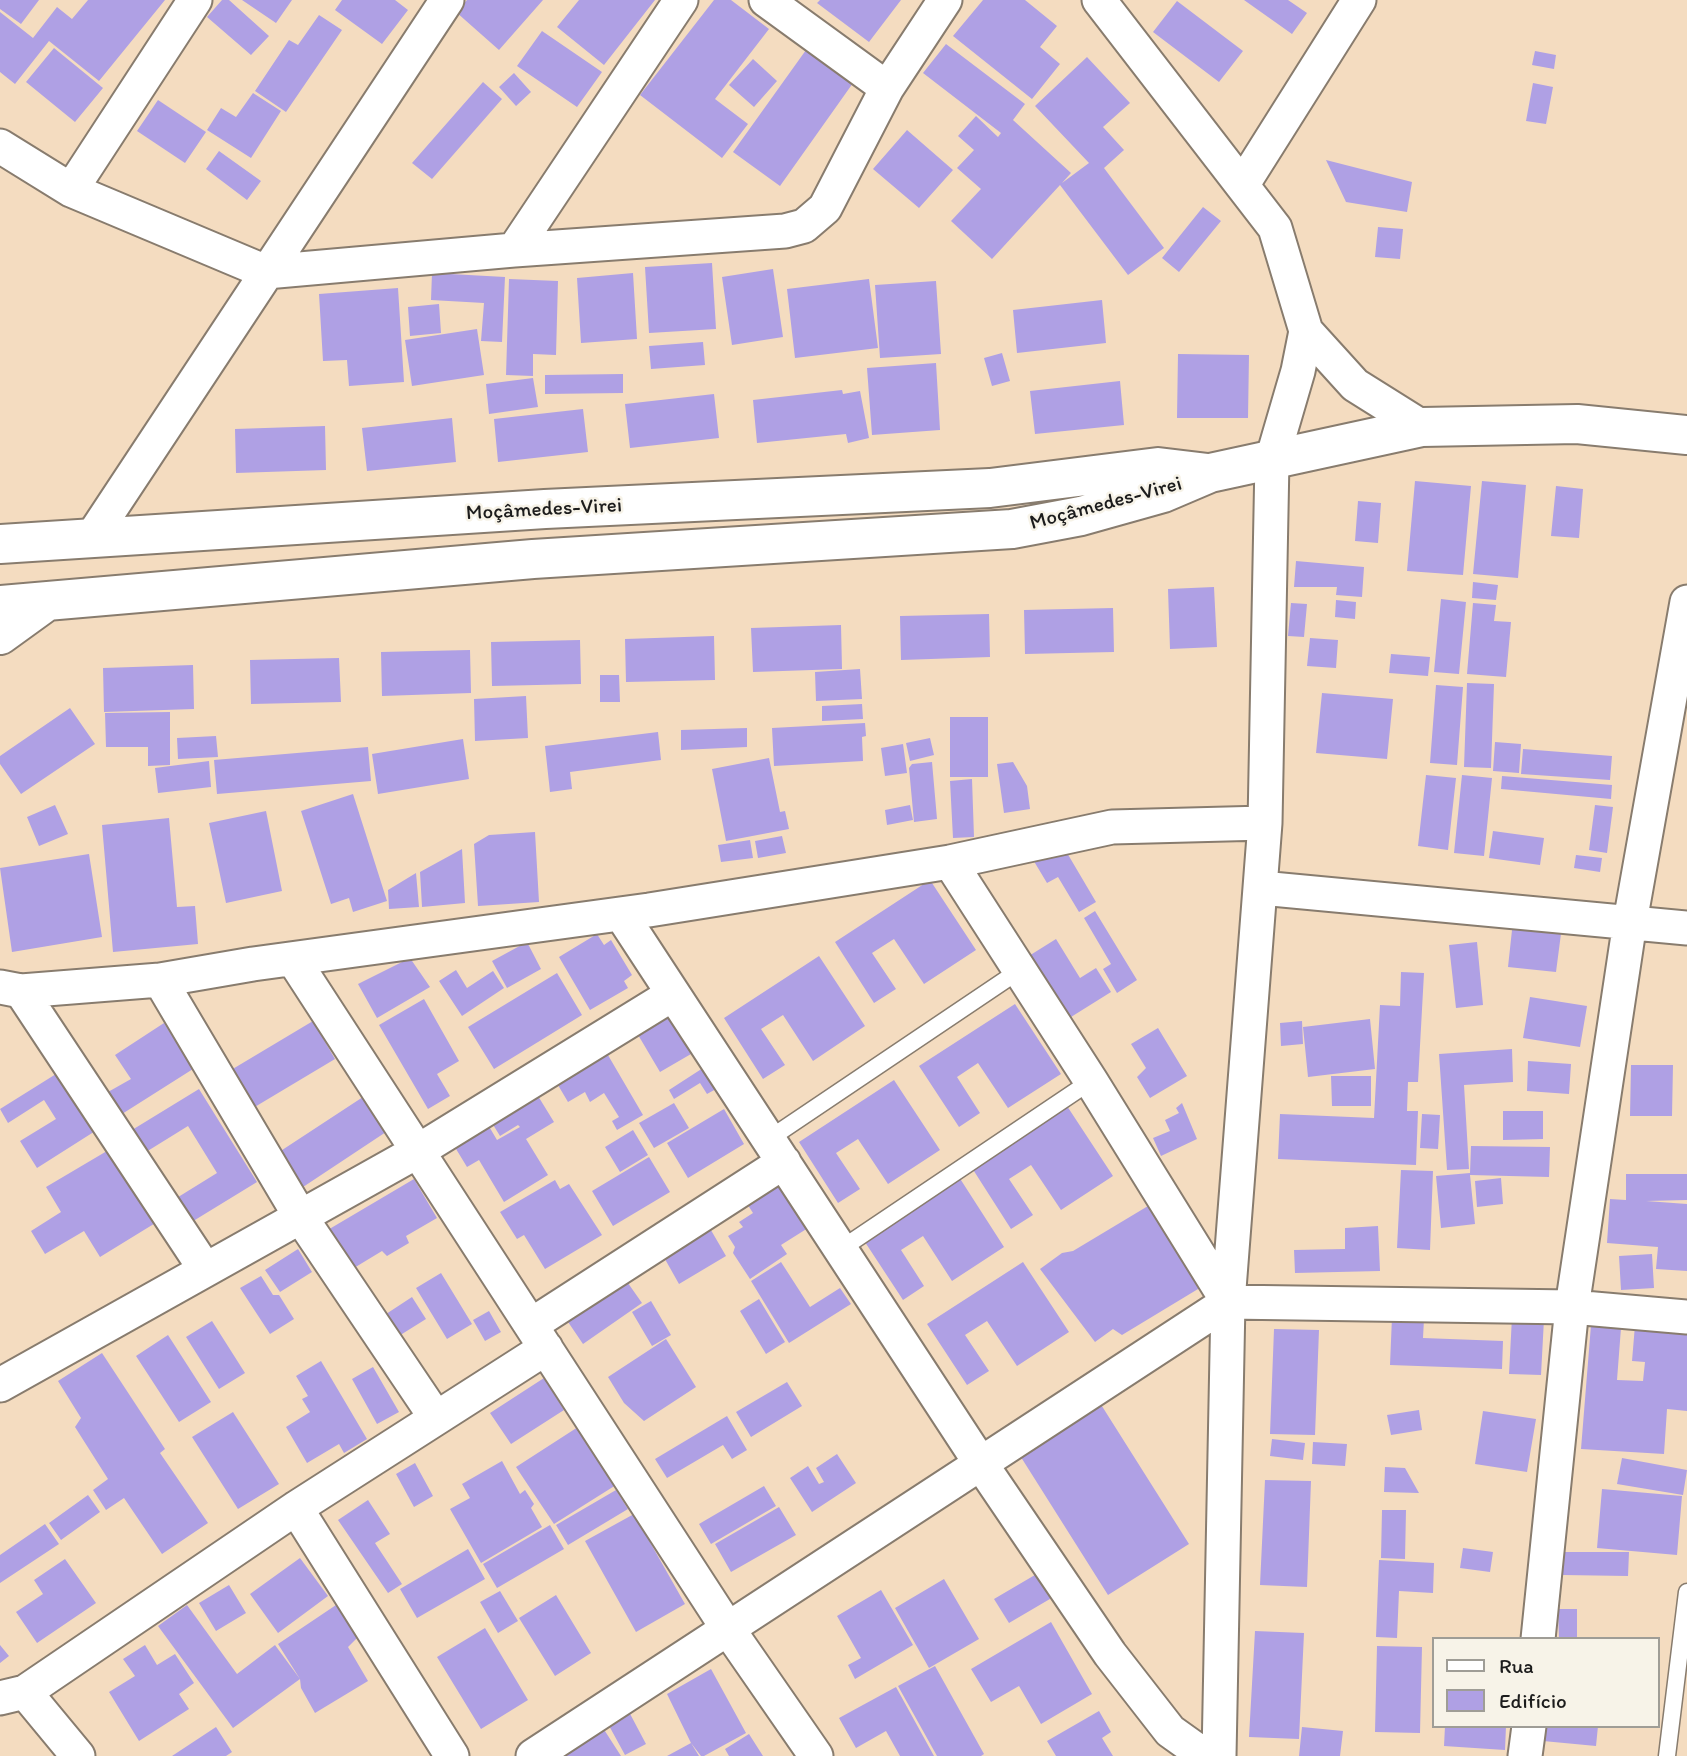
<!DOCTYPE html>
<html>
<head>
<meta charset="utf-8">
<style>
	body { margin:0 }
	#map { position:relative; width:1687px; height:1756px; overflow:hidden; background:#f4dcc0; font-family:Itim,sans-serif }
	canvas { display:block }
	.legend { position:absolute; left:1432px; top:1637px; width:228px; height:91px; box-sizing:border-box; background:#f7f3e8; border:2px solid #9f9d96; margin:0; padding:9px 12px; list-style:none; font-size:21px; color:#1c1c1c }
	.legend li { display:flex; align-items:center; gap:14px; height:35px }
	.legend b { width:35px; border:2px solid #9f9d96 }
</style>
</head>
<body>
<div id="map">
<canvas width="1687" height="1756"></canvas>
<ul class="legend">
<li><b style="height:9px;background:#fff"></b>Rua</li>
<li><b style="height:19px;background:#afa0e4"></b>Edifício</li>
</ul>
</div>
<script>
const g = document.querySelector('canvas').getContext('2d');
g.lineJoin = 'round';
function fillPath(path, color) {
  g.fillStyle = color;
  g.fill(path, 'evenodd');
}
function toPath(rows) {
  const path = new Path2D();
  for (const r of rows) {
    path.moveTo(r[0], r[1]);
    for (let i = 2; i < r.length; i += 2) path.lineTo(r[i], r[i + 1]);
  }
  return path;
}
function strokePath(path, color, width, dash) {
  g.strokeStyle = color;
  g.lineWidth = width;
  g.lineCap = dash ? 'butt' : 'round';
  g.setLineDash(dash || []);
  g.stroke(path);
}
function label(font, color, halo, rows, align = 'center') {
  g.font = font + ' Itim,sans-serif';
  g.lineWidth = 5;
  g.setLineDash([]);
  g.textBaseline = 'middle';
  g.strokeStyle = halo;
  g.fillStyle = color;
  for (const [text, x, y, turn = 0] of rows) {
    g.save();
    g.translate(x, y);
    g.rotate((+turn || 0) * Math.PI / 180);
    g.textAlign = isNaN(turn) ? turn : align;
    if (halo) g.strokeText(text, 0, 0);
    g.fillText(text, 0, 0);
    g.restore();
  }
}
fillPath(toPath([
	[0,0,39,0,21,24,0,9],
	[88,0,165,0,99,81,49,41,15,84,0,72,0,12,33,38,57,7,72,19],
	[222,0,229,0,269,36,251,55,207,17],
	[242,0,292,0,276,23],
	[342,0,395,0,408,10,382,44,335,10],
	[467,0,543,0,499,50,456,12],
	[579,0,655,0,604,65,557,27],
	[714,0,731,0,769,29,715,99,748,124,722,158,640,95],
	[820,0,901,0,869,42,817,3],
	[983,0,1025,0,1057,26,1040,47,1060,64,1032,99,953,36],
	[1244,0,1288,0,1307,13,1292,34],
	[1177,1,1243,51,1219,82,1153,32],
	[319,15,342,30,286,112,255,91,289,40,298,45],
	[542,31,602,72,577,107,517,66],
	[946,44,1025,104,1013,120,1071,173,1062,183,1089,163,1035,106,1087,57,1130,103,1103,127,1124,150,1104,168,1164,248,1128,275,1060,185,992,259,951,221,981,189,957,168,974,150,958,136,976,116,998,137,1001,133,923,73],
	[54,48,103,88,75,122,26,82],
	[806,50,853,83,780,186,733,152],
	[1535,51,1556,55,1554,69,1532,65],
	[753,59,777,81,754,107,729,85],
	[514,73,531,92,516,106,499,87],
	[483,82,502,99,432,179,412,163],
	[1533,83,1553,87,1546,124,1526,121],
	[253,93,281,111,251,158,207,130,221,108,236,117],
	[158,100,206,132,185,163,137,131],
	[907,130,953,170,919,208,873,169],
	[219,151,261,181,247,200,206,169],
	[1326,160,1412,182,1407,212,1346,202],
	[1203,207,1221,221,1179,272,1162,258],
	[1378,227,1403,229,1400,259,1375,257],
	[712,263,716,329,649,333,645,267],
	[773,269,783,337,732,345,722,277],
	[432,273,505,277,502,342,481,341,484,303,431,300],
	[633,273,637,339,581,343,577,278],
	[509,279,558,281,556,355,533,354,533,376,506,375],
	[869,279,878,348,795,358,787,289],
	[936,281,941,354,880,358,875,285],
	[398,288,404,382,349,386,347,360,323,361,319,294],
	[1102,300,1106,343,1017,353,1013,310],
	[439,304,441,333,410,336,408,307],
	[477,329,484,375,412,386,405,340],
	[703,342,705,365,651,369,649,346],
	[1002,353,1010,381,992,386,984,358],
	[1178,354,1249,355,1248,418,1177,418],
	[936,363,940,430,872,435,867,368],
	[623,374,623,393,545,394,545,375],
	[533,378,538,407,489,414,486,384],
	[1120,381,1124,425,1035,434,1030,391],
	[842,390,843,394,860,391,869,438,848,443,846,434,757,443,753,400],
	[714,394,719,438,630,448,625,404],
	[583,409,588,452,498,462,494,419],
	[452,418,456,462,367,471,362,428],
	[325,426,326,470,236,473,235,429],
	[1415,481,1471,486,1463,575,1407,571],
	[1482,481,1526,485,1518,578,1473,574],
	[1556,486,1583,489,1579,538,1551,536],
	[1358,501,1381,503,1378,543,1355,541],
	[1296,561,1364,567,1362,597,1336,595,1337,587,1294,587],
	[1473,582,1498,585,1496,600,1472,598],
	[1214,587,1217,647,1170,649,1168,589],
	[1441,599,1466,602,1459,674,1434,672],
	[1336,600,1356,602,1355,619,1335,617],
	[1291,603,1307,604,1304,637,1288,636],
	[1473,603,1496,605,1494,621,1511,622,1506,677,1467,674],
	[1113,608,1114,652,1025,654,1024,610],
	[989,614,990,657,901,660,900,616],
	[841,625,842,669,753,672,751,628],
	[714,636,715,680,626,682,625,639],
	[1310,638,1338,640,1336,668,1307,666],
	[580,640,581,684,492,686,491,642],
	[470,650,471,693,382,696,381,652],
	[1391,654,1430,657,1428,676,1389,673],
	[339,658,341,702,251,704,250,660],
	[193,665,194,709,104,712,103,668],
	[860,669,862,699,816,701,815,672],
	[600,675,619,675,620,702,600,702],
	[1467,683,1494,684,1491,768,1464,767],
	[1436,685,1463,687,1457,765,1430,763],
	[1322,693,1393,699,1387,759,1316,753],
	[526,696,528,738,475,741,474,699],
	[862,704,863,719,822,721,822,706],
	[70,708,95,744,21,794,0,764,0,756],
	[170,712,170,765,148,766,148,747,106,747,105,713],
	[950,717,988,717,988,777,950,777],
	[865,723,866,736,862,737,863,761,774,766,772,728],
	[747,728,747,747,681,750,681,730],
	[658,732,661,760,570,772,572,789,550,792,545,746],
	[216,736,218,757,178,759,177,738],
	[930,738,934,755,910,761,906,743],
	[463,739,469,779,378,794,372,754],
	[1495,742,1521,744,1519,773,1493,771],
	[903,744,907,773,885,776,881,748],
	[368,747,371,781,217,794,214,760],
	[1523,749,1612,756,1610,780,1521,774],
	[769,758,780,812,785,811,789,829,726,841,712,769],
	[209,761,211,787,158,793,155,768],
	[932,762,937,819,914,822,909,768,912,764],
	[1013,762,1027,786,1030,809,1004,813,997,764],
	[1426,775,1456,778,1448,850,1418,846],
	[1462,775,1492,778,1484,856,1454,853],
	[1502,776,1612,785,1611,799,1501,789],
	[972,779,974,837,953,838,950,781],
	[353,794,387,901,353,912,349,898,331,904,301,811],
	[55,805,68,834,39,846,27,817],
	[910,805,913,820,887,825,885,810],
	[1595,805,1613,807,1607,853,1589,850],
	[266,811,282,891,226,903,209,823],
	[169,818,177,907,195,906,198,944,113,952,102,825],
	[1493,831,1544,838,1540,865,1489,858],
	[535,832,539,902,478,906,474,844,489,835],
	[782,836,786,853,758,858,755,841],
	[750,840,753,858,721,862,718,845],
	[1060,841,1096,902,1079,912,1058,877,1047,883,1032,858],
	[462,849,465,903,422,907,420,872],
	[89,854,102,937,12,952,0,868],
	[1576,855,1602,858,1600,872,1574,868],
	[416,873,419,907,389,909,388,890],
	[930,880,976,950,924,984,894,939,872,953,896,989,874,1003,835,942],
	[1095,911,1137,980,1117,993,1103,969,1111,964,1084,918],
	[1513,921,1562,926,1556,972,1508,967],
	[597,934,604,945,611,940,632,975,624,981,628,988,590,1010,559,957],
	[1056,939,1080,978,1096,968,1111,992,1063,1022,1024,959],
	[527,942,541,969,507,988,492,961],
	[1477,942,1483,1005,1456,1008,1449,945],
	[819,956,865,1026,813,1061,783,1015,761,1029,785,1065,763,1079,724,1018],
	[410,958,430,987,377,1018,358,984],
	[456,970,467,988,493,971,504,988,462,1016,439,981],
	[1401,972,1424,973,1418,1082,1408,1082,1407,1111,1418,1111,1416,1165,1278,1159,1280,1114,1374,1118,1380,1005,1400,1006],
	[557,973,582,1015,494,1069,468,1027],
	[1530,997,1587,1006,1580,1047,1523,1038],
	[424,999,459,1061,437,1074,450,1096,428,1109,379,1025],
	[1015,1004,1061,1074,1008,1108,978,1063,957,1077,980,1113,959,1127,919,1066],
	[664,1010,691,1054,660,1072,634,1028],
	[1370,1019,1375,1069,1308,1077,1303,1027],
	[313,1021,335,1059,248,1111,226,1073],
	[1302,1021,1303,1044,1281,1046,1280,1023],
	[164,1023,193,1069,122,1114,108,1092,131,1079,115,1055],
	[1158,1028,1187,1076,1150,1098,1137,1077,1146,1068,1131,1044],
	[1512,1049,1513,1082,1464,1085,1469,1169,1447,1170,1439,1054],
	[605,1050,643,1115,617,1130,612,1121,619,1117,604,1093,590,1102,585,1092,568,1102,555,1080],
	[1528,1061,1571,1064,1569,1094,1527,1091],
	[1631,1065,1673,1065,1672,1116,1630,1116],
	[703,1068,716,1089,707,1094,700,1083,674,1099,669,1090],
	[64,1069,100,1128,37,1168,20,1141,56,1119,44,1100,8,1123,0,1109],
	[1331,1076,1371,1076,1371,1106,1332,1106],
	[894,1080,940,1150,888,1184,858,1139,836,1153,860,1189,838,1203,799,1142],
	[199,1089,257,1182,190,1223,175,1199,217,1173,188,1126,146,1152,132,1130],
	[366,1095,389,1130,297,1191,273,1156],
	[538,1096,554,1122,526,1139,548,1175,504,1202,479,1160,467,1167,453,1144,487,1123,497,1140,520,1127,518,1125,500,1136,492,1123],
	[674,1103,689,1128,654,1148,639,1123],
	[1182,1103,1197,1139,1161,1156,1153,1138,1170,1131,1165,1120,1179,1113,1176,1108],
	[1067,1106,1113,1176,1061,1210,1031,1165,1009,1179,1033,1215,1011,1229,972,1168],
	[724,1109,744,1144,688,1178,667,1143],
	[1503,1111,1543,1111,1543,1139,1503,1140],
	[1422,1114,1440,1115,1438,1149,1420,1148],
	[633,1130,648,1155,620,1172,605,1147],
	[1471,1146,1550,1147,1549,1177,1470,1175,1475,1224,1441,1228,1436,1176,1470,1173],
	[112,1148,157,1222,100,1257,84,1231,45,1254,31,1231,61,1212,46,1187],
	[649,1157,670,1192,613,1226,592,1191],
	[1401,1170,1433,1171,1430,1250,1397,1248],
	[1626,1174,1687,1174,1687,1200,1646,1201,1687,1204,1687,1271,1656,1269,1658,1247,1607,1243,1610,1199,1626,1200],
	[959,1177,1004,1247,952,1281,923,1236,901,1250,924,1286,903,1300,863,1239],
	[777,1178,808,1228,781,1245,787,1254,750,1279,733,1253,735,1247,728,1236,743,1227,739,1222,753,1213,744,1199],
	[1501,1178,1503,1204,1477,1207,1475,1181],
	[414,1179,437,1218,406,1236,409,1243,387,1256,382,1251,349,1271,326,1231],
	[555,1180,560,1189,569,1184,602,1235,545,1269,524,1235,517,1239,500,1212],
	[1153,1203,1203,1286,1122,1335,1113,1329,1095,1342,1040,1269,1062,1253,1073,1251],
	[708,1225,726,1256,679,1284,661,1252],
	[1378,1226,1380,1271,1295,1273,1294,1250,1345,1249,1345,1228],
	[298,1249,312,1272,280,1292,265,1270],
	[1652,1254,1654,1288,1621,1290,1619,1256],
	[781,1262,810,1307,840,1288,851,1304,789,1343,751,1281],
	[1023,1262,1069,1332,1017,1366,987,1321,965,1335,989,1371,967,1385,927,1324],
	[441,1273,472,1324,447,1339,416,1288],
	[261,1276,273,1295,279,1295,294,1319,270,1334,240,1288],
	[623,1276,642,1303,583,1344,564,1316],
	[412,1297,426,1319,394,1339,380,1318],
	[759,1299,785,1342,766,1354,740,1311],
	[651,1301,671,1335,652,1346,632,1312],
	[489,1311,501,1332,485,1341,473,1320],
	[1392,1317,1424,1319,1423,1338,1503,1341,1502,1369,1390,1365],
	[1512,1317,1544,1319,1541,1375,1509,1374],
	[212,1321,245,1373,219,1389,186,1337],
	[1591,1325,1621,1328,1617,1380,1643,1381,1645,1362,1632,1361,1635,1325,1687,1329,1687,1411,1667,1409,1664,1454,1581,1449],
	[1274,1329,1319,1330,1315,1435,1270,1434],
	[168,1335,211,1402,179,1422,136,1356],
	[666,1339,696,1387,644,1421,624,1403,608,1377],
	[102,1353,165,1449,160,1453,208,1523,162,1554,124,1498,106,1510,93,1490,108,1479,75,1427,81,1418,58,1381],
	[321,1361,367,1439,344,1453,339,1444,307,1463,286,1427,310,1412,302,1399,308,1396,296,1376],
	[373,1367,399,1412,377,1424,352,1379],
	[544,1378,564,1410,511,1444,490,1413],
	[787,1382,802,1406,751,1437,736,1412],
	[1100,1403,1189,1544,1108,1595,1019,1454],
	[1419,1410,1422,1430,1391,1435,1387,1415],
	[1483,1411,1536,1419,1527,1472,1475,1464],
	[233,1412,279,1484,238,1509,192,1437],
	[727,1416,747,1450,732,1459,723,1445,667,1478,655,1459],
	[578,1427,616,1485,554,1524,516,1467],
	[1272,1439,1305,1443,1303,1460,1270,1456],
	[1313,1442,1347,1444,1345,1466,1312,1464],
	[837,1454,856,1483,812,1512,790,1478,808,1466,819,1484,824,1482,816,1468],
	[1622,1458,1687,1470,1683,1495,1617,1484],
	[502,1461,520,1494,525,1490,534,1504,531,1508,542,1527,481,1563,450,1509,470,1498,462,1484],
	[415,1463,433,1496,414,1507,396,1474],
	[1385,1467,1405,1468,1419,1493,1384,1492],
	[1265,1480,1311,1481,1307,1587,1260,1585],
	[764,1486,776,1506,711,1544,699,1524],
	[1602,1489,1682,1496,1677,1555,1597,1548],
	[616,1490,628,1509,568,1545,556,1525],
	[88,1495,100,1512,61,1540,49,1523],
	[368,1500,390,1534,375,1543,402,1584,388,1593,338,1520],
	[779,1507,796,1535,731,1572,715,1544],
	[1382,1510,1406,1510,1405,1559,1381,1558],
	[634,1514,685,1604,636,1632,585,1541],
	[45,1524,59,1544,0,1583,0,1555],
	[550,1525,564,1549,497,1588,483,1564],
	[1463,1548,1493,1552,1490,1572,1460,1568],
	[468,1549,485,1579,417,1618,400,1589],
	[1563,1552,1629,1552,1628,1576,1563,1575],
	[300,1558,328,1596,278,1633,250,1594],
	[65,1559,96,1603,37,1643,16,1612,43,1594,34,1580],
	[1379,1560,1434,1563,1433,1593,1399,1591,1397,1638,1376,1637],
	[1040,1572,1055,1596,1009,1623,994,1599],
	[944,1579,979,1639,929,1668,895,1608],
	[229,1585,246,1613,216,1631,199,1603],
	[881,1590,913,1645,855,1679,848,1665,861,1658,837,1616],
	[500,1591,518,1621,498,1633,480,1602],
	[556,1595,591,1653,555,1676,519,1618],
	[339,1603,360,1635,348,1647,368,1681,315,1713,301,1688,300,1679,233,1728,158,1626,187,1605,237,1674,275,1645,300,1679,278,1644],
	[1558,1609,1577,1609,1577,1639,1559,1639],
	[1051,1622,1092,1694,1041,1724,1019,1686,991,1702,971,1669],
	[485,1628,528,1700,481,1729,437,1657],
	[1255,1631,1304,1633,1299,1739,1249,1737],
	[0,1645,9,1656,0,1663],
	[145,1645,157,1665,175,1654,194,1683,179,1694,189,1709,139,1741,109,1692,135,1676,123,1659],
	[1377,1646,1422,1647,1420,1733,1375,1732],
	[935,1666,984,1754,981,1756,937,1756,898,1686],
	[711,1669,746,1733,704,1756,701,1756,691,1743,699,1756,667,1756,691,1743,667,1694],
	[896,1687,934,1756,900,1756,886,1731,856,1748,839,1718],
	[628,1710,646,1744,625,1755,607,1722],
	[1099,1711,1111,1732,1102,1738,1113,1756,1056,1756,1047,1741],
	[1445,1726,1506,1726,1505,1750,1444,1746],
	[1545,1726,1598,1726,1596,1746,1543,1741],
	[216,1727,232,1752,226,1756,172,1756],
	[1302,1727,1343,1731,1340,1756,1299,1756],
	[603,1728,621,1756,558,1756],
	[749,1734,763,1756,729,1756,725,1749]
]), '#afa0e4');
const lane = toPath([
	[769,1139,1020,970],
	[841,1249,1091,1081],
	[1667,1756,1687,1592]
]);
const street = toPath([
	[766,0,887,88],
	[1099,0,1275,228,1306,331],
	[0,146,71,190,266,272,514,250,785,231,804,226,825,208,887,88,945,0],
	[1243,184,1359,0],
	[71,190,195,0],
	[514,250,681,0],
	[90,540,447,0],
	[950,862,1091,1081,1228,1302],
	[1261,888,1687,928],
	[621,914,981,1464,1110,1654,1170,1731,1205,1756],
	[293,959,728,1629,816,1756],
	[160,980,300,1216,436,1418],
	[0,987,21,991,160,980,253,964,649,910,950,862,1112,827,1265,823],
	[21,991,205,1269],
	[531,1325,784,1162],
	[0,1385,418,1151,673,994],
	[296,1508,452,1756],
	[1538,1639,1572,1307,1630,922,1687,602],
	[25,1692,296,1508,546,1348],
	[0,1698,25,1692,78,1756],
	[533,1756,1228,1302,1572,1307,1687,1317],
	[1219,1756,1228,1302,1265,823,1272,460,1298,371,1306,331,1355,385,1422,427],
	[1525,1756,1529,1726]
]);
const secondary = toPath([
	[0,544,545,509,990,488,1158,467,1208,473],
	[0,605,533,559,1012,529,1081,516,1163,493,1210,473,1422,427,1577,424,1687,435],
	[0,635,47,601]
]);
strokePath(lane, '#887c6e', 19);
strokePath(street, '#887c6e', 37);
strokePath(secondary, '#887c6e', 42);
strokePath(lane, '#fff', 16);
strokePath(street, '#fff', 33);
strokePath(secondary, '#fff', 38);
label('21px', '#1c1c1c', '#f7f3e8', [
	["Moçâmedes-Virei",1106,504,-15],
	["Moçâmedes-Virei",544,510,-3]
]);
</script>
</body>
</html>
